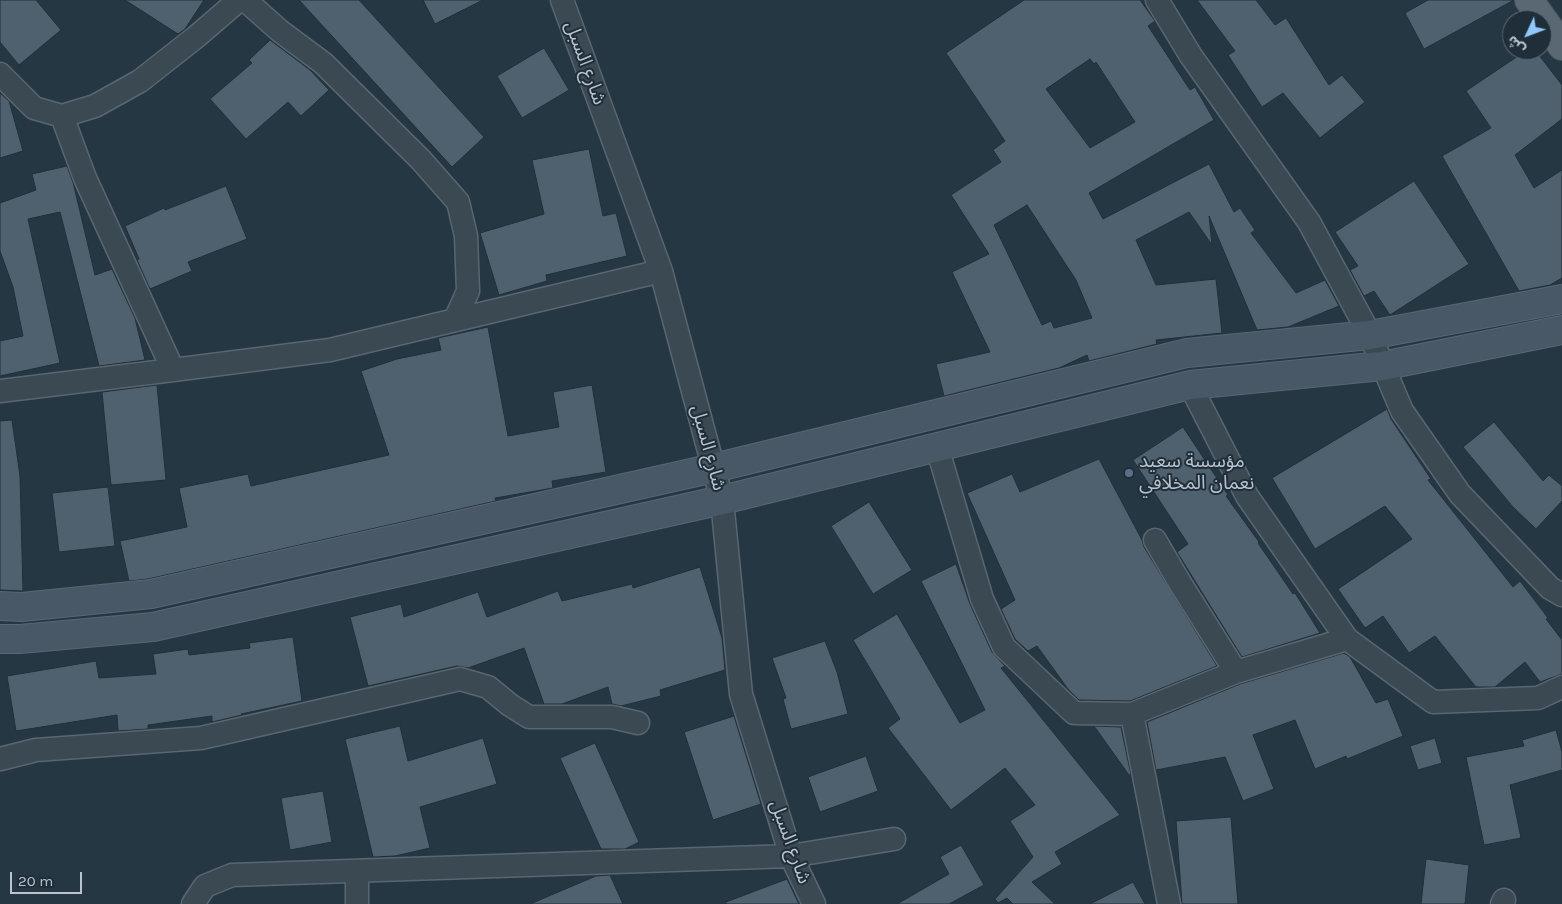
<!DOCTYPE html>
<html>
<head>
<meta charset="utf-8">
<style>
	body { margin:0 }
	#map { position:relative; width:1562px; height:904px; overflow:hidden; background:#263744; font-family:Karla,"Noto Sans Arabic",sans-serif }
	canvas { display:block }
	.north { position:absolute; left:1502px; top:10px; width:50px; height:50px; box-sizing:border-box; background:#1f2e39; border:1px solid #5c6a74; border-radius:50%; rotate:227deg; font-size:14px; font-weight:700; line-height:20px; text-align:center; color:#b8c3cd }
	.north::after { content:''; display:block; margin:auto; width:18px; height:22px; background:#8fc9fb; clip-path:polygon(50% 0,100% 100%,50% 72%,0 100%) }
	.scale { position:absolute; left:10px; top:872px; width:72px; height:22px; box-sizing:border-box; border:2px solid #b8c3cd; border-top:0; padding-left:6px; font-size:15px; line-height:18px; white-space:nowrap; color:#b8c3cd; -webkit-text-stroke:4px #1f2e39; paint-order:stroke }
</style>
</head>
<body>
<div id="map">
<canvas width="1562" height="904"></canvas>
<div class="north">ش</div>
<div class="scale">20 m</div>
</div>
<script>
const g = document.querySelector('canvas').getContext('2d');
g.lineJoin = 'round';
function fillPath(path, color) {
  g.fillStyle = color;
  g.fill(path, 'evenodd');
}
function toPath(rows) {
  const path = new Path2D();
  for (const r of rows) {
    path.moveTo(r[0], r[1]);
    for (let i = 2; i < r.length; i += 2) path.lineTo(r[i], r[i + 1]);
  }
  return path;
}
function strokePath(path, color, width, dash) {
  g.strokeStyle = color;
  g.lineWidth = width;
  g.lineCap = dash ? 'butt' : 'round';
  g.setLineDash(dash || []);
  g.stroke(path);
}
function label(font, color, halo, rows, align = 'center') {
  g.font = font + ' Karla,"Noto Sans Arabic",sans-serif';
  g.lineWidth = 4;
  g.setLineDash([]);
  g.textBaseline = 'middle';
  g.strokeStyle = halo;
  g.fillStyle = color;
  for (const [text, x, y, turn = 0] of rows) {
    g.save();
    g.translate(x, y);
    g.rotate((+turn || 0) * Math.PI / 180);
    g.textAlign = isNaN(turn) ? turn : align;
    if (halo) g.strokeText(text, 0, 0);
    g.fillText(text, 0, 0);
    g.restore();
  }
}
const building = toPath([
	[0,0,36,0,61,30,19,65,0,42,0,0],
	[125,0,204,0,185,29,178,34,125,0],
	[299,0,359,0,484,137,452,167,299,0],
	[423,0,483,0,435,24,423,0],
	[1024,0,1140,0,1155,21,1148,26,1190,90,1195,87,1214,120,1089,193,1103,219,1209,164,1234,212,1240,208,1255,230,1251,233,1296,293,1325,280,1339,306,1288,327,1257,330,1209,216,1212,245,1189,212,1136,240,1156,285,1216,279,1222,333,1156,340,1157,344,1089,361,1087,355,1059,368,944,396,936,364,990,352,952,272,989,254,951,195,1001,162,993,150,1005,141,946,53,1024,0],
	[1090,59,1094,64,1096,62,1135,122,1090,148,1046,89,1090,59],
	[1027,205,1076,280,1092,318,1054,328,1051,321,1042,325,994,225,1027,205],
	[1197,0,1256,0,1275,25,1286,18,1329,85,1342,75,1365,102,1320,138,1283,93,1262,107,1228,55,1235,51,1197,0],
	[1428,0,1514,0,1424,49,1405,13,1428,0],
	[270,40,310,70,329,90,301,116,288,102,246,139,210,99,252,63,249,60,270,40],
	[544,48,569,90,522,118,497,76,544,48],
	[1527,50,1535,50,1562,85,1562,119,1515,155,1534,188,1562,170,1562,278,1550,285,1519,291,1442,156,1491,128,1466,91,1527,50],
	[0,93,9,101,23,151,0,158,0,93],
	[589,149,603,216,616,213,627,256,546,275,547,281,499,295,480,233,544,214,532,160,589,149],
	[67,166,73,182,95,275,112,269,135,318,145,360,99,366,60,212,28,219,60,363,0,376,0,341,23,336,13,287,0,251,0,203,36,190,32,174,67,166],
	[1414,181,1469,264,1390,315,1374,291,1364,296,1350,270,1358,266,1335,232,1414,181],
	[226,186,247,239,188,262,192,271,150,289,137,260,139,259,125,226,164,208,165,210,226,186],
	[488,327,508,436,559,427,553,392,592,385,606,472,552,481,553,488,495,498,496,501,148,579,129,581,120,541,187,527,179,488,248,474,251,486,389,455,361,371,397,359,441,350,438,338,488,327],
	[157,385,166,480,111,485,102,392,157,385],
	[1387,409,1391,419,1431,479,1428,480,1513,587,1520,581,1548,618,1546,619,1562,640,1562,674,1540,682,1525,662,1495,687,1476,687,1435,636,1409,653,1383,616,1365,628,1338,589,1412,539,1385,506,1315,549,1272,478,1387,409],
	[12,420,20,476,23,591,22,591,0,590,0,421,12,420],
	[1494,422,1543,481,1549,475,1562,486,1562,501,1536,529,1513,507,1463,447,1494,422],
	[1183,427,1228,495,1226,496,1259,542,1258,543,1293,594,1295,593,1320,633,1242,657,1177,552,1188,544,1133,460,1183,427],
	[1099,459,1142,540,1144,547,1217,666,1130,701,1079,700,1068,689,1037,646,1028,651,1015,639,1001,609,1015,600,967,493,1012,474,1020,492,1099,459],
	[108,487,115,546,59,552,52,493,108,487],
	[869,502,912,570,873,594,831,526,869,502],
	[956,564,970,604,992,652,1005,666,1001,668,1120,815,1055,852,1062,864,1032,882,1055,904,1013,904,1007,898,998,903,995,899,1033,857,1010,821,1035,805,1005,768,951,810,888,728,900,719,853,640,897,614,960,723,985,710,921,581,956,564],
	[700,567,722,638,725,670,660,690,661,696,621,706,612,704,608,687,562,704,544,704,524,648,468,668,457,666,368,686,350,617,401,604,404,617,478,592,487,617,558,591,562,601,632,584,633,588,700,567],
	[293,637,302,701,241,714,242,715,212,722,212,716,148,725,148,729,118,731,117,715,16,731,7,676,96,661,99,678,156,674,153,654,188,649,189,655,250,648,249,643,293,637],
	[825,641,837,672,848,714,791,729,783,699,786,698,772,658,825,641],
	[1344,653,1350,657,1376,703,1388,699,1403,736,1347,759,1346,756,1315,769,1295,720,1253,735,1274,789,1243,801,1225,757,1156,770,1147,722,1240,684,1344,653],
	[734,716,761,804,713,820,684,732,734,716],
	[400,726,408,761,483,738,497,784,420,807,430,848,395,856,373,857,345,739,400,726],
	[1094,726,1121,727,1131,775,1129,775,1094,726],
	[1556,730,1562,752,1562,770,1510,785,1521,838,1484,845,1466,757,1524,746,1522,740,1556,730],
	[1435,738,1442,763,1418,770,1410,746,1435,738],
	[595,743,639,842,625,849,601,849,560,758,595,743],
	[866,756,878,791,820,812,808,777,866,756],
	[323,791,332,842,290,850,281,798,323,791],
	[1231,817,1238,904,1182,904,1176,821,1231,817],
	[961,845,984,885,949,904,897,904,949,874,940,857,961,845],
	[1426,859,1469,865,1465,904,1421,904,1426,859],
	[610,875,623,904,530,904,596,876,610,875],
	[787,879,799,904,726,904,726,902,787,879],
	[1133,882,1145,904,1090,904,1133,882]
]);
fillPath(building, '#4f616f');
strokePath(building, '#21303b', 1);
const street = toPath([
	[245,0,280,31,323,63,421,160,458,202,466,236,468,291,455,320],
	[562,0,661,271,722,500,741,694,791,856,814,904],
	[1157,0,1191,56,1309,222,1370,335,1402,411,1460,494,1550,588,1562,595],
	[0,74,34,108,62,116,95,106,140,81,196,37,239,0],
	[173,370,330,350,661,271],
	[1190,385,1247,496,1347,639,1433,702,1538,698,1562,687],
	[0,391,173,370,85,178,62,116],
	[937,447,982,599,1004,647,1074,713,1132,714,1236,672,1347,639],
	[1155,540,1180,583,1236,672],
	[1132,714,1169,904],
	[0,759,36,750,201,738,460,679,488,687,510,705,529,717,612,717,638,723],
	[193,904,205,886,232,875,791,856,894,839],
	[357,904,357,871],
	[1502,904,1504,900]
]);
const secondary = toPath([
	[0,606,22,607,151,594,714,468,1187,353,1370,335,1562,299],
	[0,639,20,639,153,627,722,500,1190,385,1382,366,1562,330]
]);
const primary = toPath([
	[1529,0,1562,46]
]);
strokePath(street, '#596671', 25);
strokePath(secondary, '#596671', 30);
strokePath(primary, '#45525d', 30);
strokePath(street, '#3b4953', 22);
strokePath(secondary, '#495867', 28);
strokePath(primary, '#596873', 28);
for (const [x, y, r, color] of [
	[1129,473,5,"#5c6f8a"]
]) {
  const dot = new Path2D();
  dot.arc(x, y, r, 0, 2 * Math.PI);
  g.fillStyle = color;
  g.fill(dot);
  strokePath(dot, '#1f2e39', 2);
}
label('19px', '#b8c3cd', '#1f2e39', [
	["شارع السبل",585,63,70],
	["شارع السبل",708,448,75],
	["شارع السبل",790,842,70]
]);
label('19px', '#b8c3cd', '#1f2e39', [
	["مؤسسة سعيد",1139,462],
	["نعمان المخلافي",1139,484]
], 'left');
</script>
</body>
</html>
